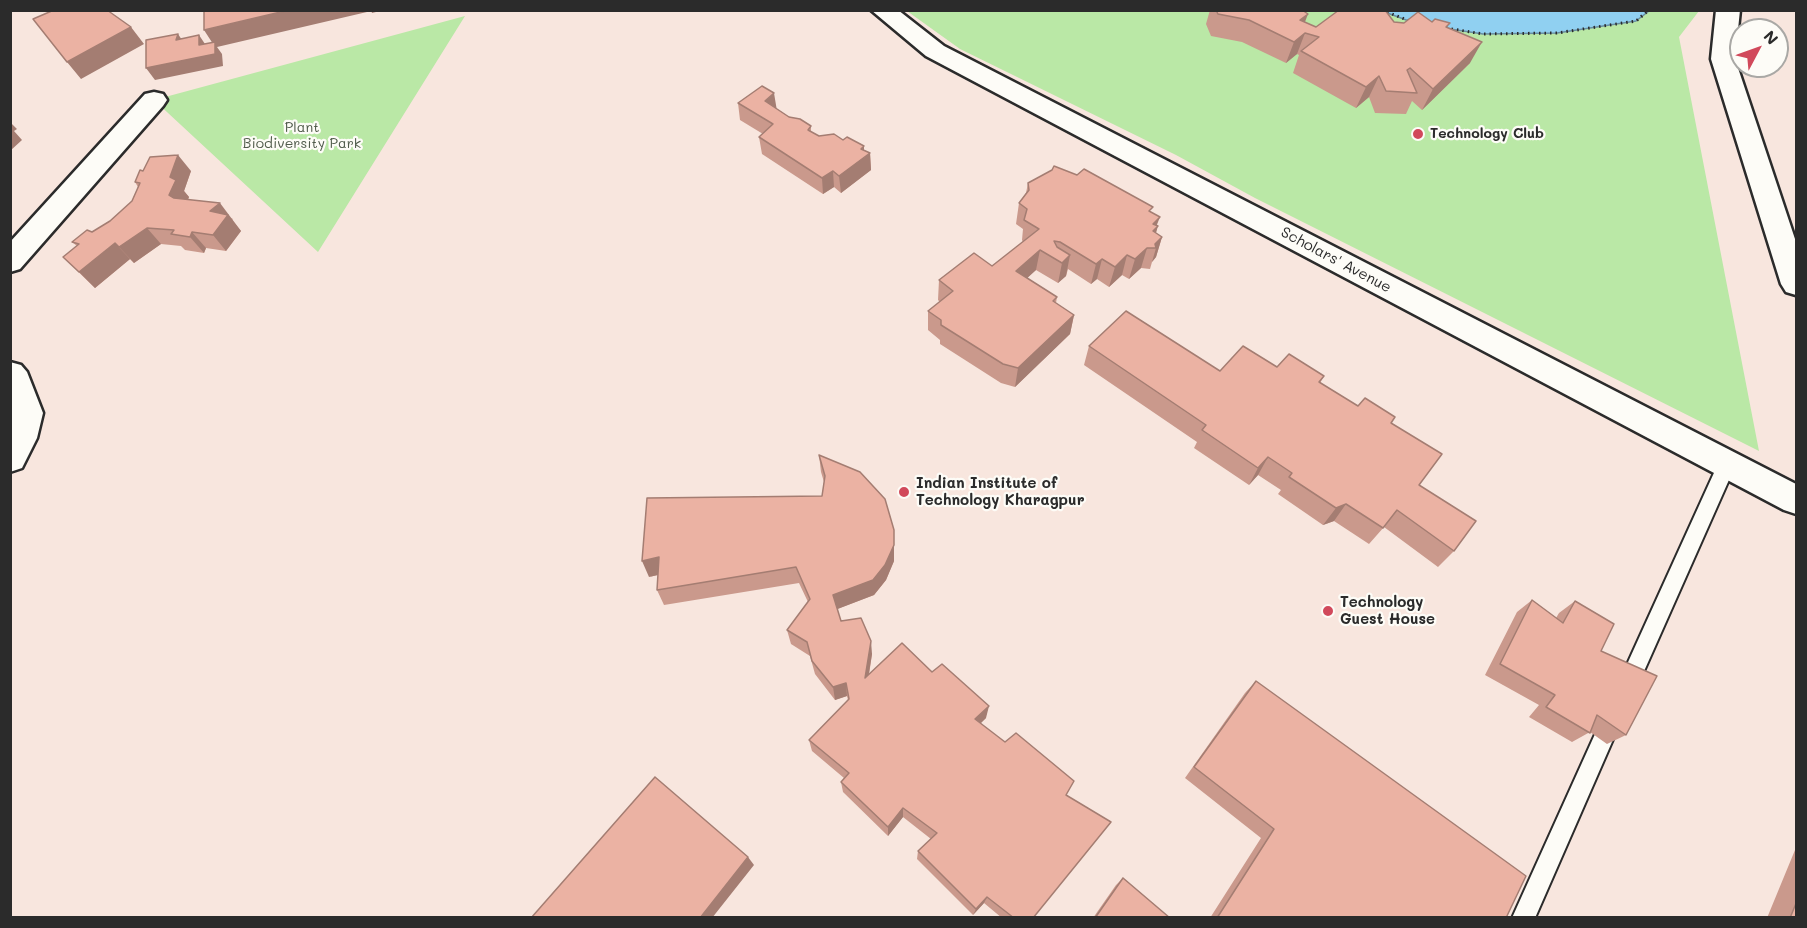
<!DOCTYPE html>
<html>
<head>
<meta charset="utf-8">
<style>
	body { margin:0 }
	#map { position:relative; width:1807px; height:928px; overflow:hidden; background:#fdfcf7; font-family:Mali,sans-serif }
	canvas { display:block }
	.frame { position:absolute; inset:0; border:12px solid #2b2b2b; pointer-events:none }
	.north { position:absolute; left:1729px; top:18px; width:60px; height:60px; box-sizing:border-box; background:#fdfcf7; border:2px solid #a9a8a5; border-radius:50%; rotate:49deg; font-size:16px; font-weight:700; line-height:24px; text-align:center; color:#2b2b2b }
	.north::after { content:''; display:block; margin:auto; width:21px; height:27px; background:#d1495b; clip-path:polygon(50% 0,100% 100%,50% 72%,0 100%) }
</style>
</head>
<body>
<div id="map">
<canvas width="1807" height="928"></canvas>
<div class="frame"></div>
<div class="north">N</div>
</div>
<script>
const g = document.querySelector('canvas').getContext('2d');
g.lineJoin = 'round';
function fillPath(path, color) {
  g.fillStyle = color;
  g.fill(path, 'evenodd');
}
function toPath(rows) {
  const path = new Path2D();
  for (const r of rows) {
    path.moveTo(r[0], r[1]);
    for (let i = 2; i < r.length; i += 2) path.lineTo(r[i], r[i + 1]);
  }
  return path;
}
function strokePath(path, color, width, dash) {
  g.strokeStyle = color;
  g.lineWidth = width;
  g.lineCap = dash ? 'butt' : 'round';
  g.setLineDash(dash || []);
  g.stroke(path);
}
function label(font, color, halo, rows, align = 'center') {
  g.font = font + ' Mali,sans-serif';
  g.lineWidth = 4.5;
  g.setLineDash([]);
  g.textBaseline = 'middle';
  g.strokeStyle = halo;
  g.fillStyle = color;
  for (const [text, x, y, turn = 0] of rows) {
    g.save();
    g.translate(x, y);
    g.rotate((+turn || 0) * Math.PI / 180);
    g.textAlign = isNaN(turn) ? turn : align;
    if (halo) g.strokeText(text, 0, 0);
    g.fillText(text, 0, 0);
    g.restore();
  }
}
fillPath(toPath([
	[11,11,1796,11,1796,917,11,917],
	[1741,30,1777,30,1777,66,1741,66]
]), '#f8e6de');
fillPath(toPath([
	[907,11,1699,11,1679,37,1759,451,1255,198,1176,155,960,49],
	[465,16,318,252,154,100]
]), '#bae8a6');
const water = toPath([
	[1382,11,1649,11,1636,21,1557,33,1483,34,1417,24,1382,11]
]);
fillPath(water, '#90d0f1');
strokePath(water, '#688ea2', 1.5);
const service = toPath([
	[1727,456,1733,459,1736,464,1633,696,1626,699,1619,696,1616,689,1619,682,1718,464,1721,459,1727,456],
	[1612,709,1619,712,1622,719,1535,918,1512,918,1605,712,1612,709]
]);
const minor = toPath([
	[1716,10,1740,10,1735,59,1796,242,1796,295,1786,292,1781,284,1711,59,1716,10],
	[154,92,163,94,167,100,163,106,20,269,10,272,10,242,145,94,154,92],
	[10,362,21,365,27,372,43,413,37,438,22,468,10,472,10,362]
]);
const tertiary = toPath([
	[871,10,898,10,944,46,1796,484,1796,514,1784,510,926,56,871,10]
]);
strokePath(service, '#2b2b2b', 4);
strokePath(minor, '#2b2b2b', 5);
strokePath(tertiary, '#2b2b2b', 5);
strokePath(toPath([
	[1382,10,1412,22],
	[1446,28,1483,34,1557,33,1636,21,1649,10]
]), '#2b2b2b', 3, [1.5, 4]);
fillPath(service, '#fdfcf7');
fillPath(minor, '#fdfcf7');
fillPath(tertiary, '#fdfcf7');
fillPath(toPath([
	[1210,10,1302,10,1305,22,1316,27,1394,22,1404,23,1432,22,1447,28,1470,63,1422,110,1412,101,1406,114,1375,113,1369,97,1356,108,1293,73,1299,55,1297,54,1286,63,1242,42,1211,36,1206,24],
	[738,103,777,109,789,117,811,126,811,132,819,136,843,140,870,153,871,170,841,193,834,187,823,194,762,154,759,137,763,134,740,120],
	[191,171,184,191,189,197,188,199,233,219,232,220,241,231,226,251,206,248,204,253,185,250,181,246,161,244,134,263,130,259,95,288,63,257,77,246,72,242,92,232,110,221,132,201,138,187,135,182],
	[1028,183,1152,213,1157,226,1156,233,1162,237,1156,257,1152,262,1150,269,1141,268,1129,279,1122,275,1109,287,1097,279,1091,284,1068,269,1066,276,1058,283,1036,270,1027,278,1057,297,1056,303,1074,315,1070,334,1015,387,1001,383,940,344,940,340,928,330,928,311,940,302,938,300,939,280,992,266,1023,242,1022,240,1023,229,1016,224,1019,203,1026,193],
	[1089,346,1220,371,1277,367,1324,376,1320,383,1358,406,1391,423,1419,485,1454,551,1438,567,1384,527,1369,544,1334,521,1323,525,1278,494,1281,490,1258,475,1249,485,1194,448,1197,442,1084,365],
	[819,455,894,530,894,561,886,580,874,595,837,609,841,621,872,654,869,675,932,672,986,718,980,723,1066,795,1033,918,1002,918,984,903,973,915,917,859,918,851,931,839,903,817,888,836,843,792,841,782,844,778,812,751,809,740,848,700,847,696,835,700,815,674,810,656,791,644,787,630,808,602,799,583,664,605,657,590,658,575,649,577,822,496,824,482,821,472],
	[1532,600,1556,618,1559,613,1575,601,1601,651,1626,735,1607,744,1590,732,1572,742,1529,717,1539,705,1485,675,1517,612],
	[1256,681,1506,918,1210,918,1261,838,1185,778,1245,693],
	[1795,850,1797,850,1797,918,1767,918],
	[1123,878,1170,918,1093,918,1116,885]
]), '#ca998c');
fillPath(toPath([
	[289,10,367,10,367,12,217,47,222,54,223,66,155,80,146,68,199,45,199,35,207,47,215,47,204,30],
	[371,10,384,10,372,13],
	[1308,14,1300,35,1292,41,1300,20],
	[131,27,144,44,81,79,67,62],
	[1305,33,1297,54,1286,63,1294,42],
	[178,34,186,46,176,40],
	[1482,42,1470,63,1422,110,1433,89],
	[1379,76,1369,97,1356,108,1366,87],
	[774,93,777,111,765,101],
	[10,122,17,129,14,131,22,140,10,151],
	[864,146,864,158,870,153,871,170,841,193,839,176],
	[178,155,191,171,184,191,189,197,183,212,169,195,170,177],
	[833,171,834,187,823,194,822,178],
	[220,203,241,231,226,251,213,235,210,211],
	[1160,217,1156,227,1158,226,1152,246,1153,224],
	[147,228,161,244,134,263,119,247],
	[192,232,206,248,204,253,190,237],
	[1162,237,1156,257,1152,262,1156,248,1155,244],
	[115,243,130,259,95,288,79,272],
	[1147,248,1141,268,1129,279,1135,259],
	[1040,250,1036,270,1013,291,1016,271],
	[1070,255,1066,276,1058,283,1062,263],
	[1127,255,1122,275,1109,287,1115,267],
	[1102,259,1097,279,1091,284,1096,264],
	[1074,315,1070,334,1015,387,1018,368],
	[1268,457,1258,475,1249,485,1258,468],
	[1346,504,1334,521,1323,525,1336,508],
	[894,530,894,561,886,580,874,595,835,610,833,595],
	[659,557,666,573,649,577,642,561],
	[871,641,872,654,866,691,865,678],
	[846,683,847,696,835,700,833,687],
	[989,706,986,718,973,731,975,719],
	[903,808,903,817,888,836,888,827],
	[748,857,754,865,712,918,700,918],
	[987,897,984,903,973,915,976,909]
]), '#a47d72');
const building = toPath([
	[54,10,107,10,131,27,67,62,33,19,54,10],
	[204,10,289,10,204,30,204,10],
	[1216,10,1302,10,1308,14,1300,20,1316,27,1339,10,1385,10,1394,22,1404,23,1418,12,1432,22,1435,19,1450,23,1446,27,1482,42,1433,89,1410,68,1407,70,1417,93,1386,91,1379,76,1366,87,1301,51,1319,37,1305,33,1294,42,1249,20,1218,14,1216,10],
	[178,34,176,40,199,35,199,45,215,42,215,54,146,68,146,40,178,34],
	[762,86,774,93,765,101,789,117,800,119,811,126,808,130,819,136,834,134,843,140,847,137,864,146,861,149,870,153,839,176,833,171,822,178,759,137,773,124,738,103,762,86],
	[178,155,170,177,176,180,169,195,174,198,220,203,210,211,228,215,213,235,192,232,190,237,171,234,174,230,147,228,119,247,115,243,79,272,63,257,79,244,72,242,87,230,92,232,110,221,132,201,140,183,135,182,140,170,143,171,150,157,178,155],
	[1054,166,1077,175,1084,169,1153,207,1149,211,1160,217,1153,224,1158,226,1153,231,1162,237,1155,244,1156,248,1147,248,1135,259,1127,255,1115,267,1102,259,1096,264,1060,242,1054,241,1057,247,1070,255,1062,263,1040,250,1016,271,1057,297,1053,301,1074,315,1018,368,1003,364,941,325,941,320,928,311,953,291,939,280,974,253,992,266,1039,229,1024,220,1027,209,1019,203,1029,190,1028,183,1052,170,1054,166],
	[1126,311,1220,371,1243,346,1277,367,1289,354,1324,376,1319,382,1358,406,1365,398,1395,417,1391,423,1442,454,1419,485,1476,521,1454,551,1397,510,1383,528,1346,504,1336,508,1289,477,1292,473,1268,457,1258,468,1202,430,1206,425,1089,346,1126,311],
	[819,455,860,472,885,499,894,530,894,545,885,565,873,580,833,595,841,621,861,618,871,641,865,678,902,643,932,672,942,664,989,706,975,719,1005,742,1016,733,1074,781,1066,795,1111,822,1033,918,1014,918,987,897,976,909,918,851,937,833,903,808,888,827,841,782,849,773,809,740,849,699,846,683,833,687,812,661,807,642,787,630,810,599,796,567,657,590,659,557,642,561,647,498,822,496,825,476,819,455],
	[1532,600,1563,623,1575,601,1614,624,1601,651,1657,676,1626,735,1597,715,1590,733,1546,707,1555,695,1500,664,1532,600],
	[1256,681,1526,876,1506,918,1217,918,1274,829,1194,767,1256,681],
	[655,777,748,857,700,918,531,918,655,777],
	[1123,878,1170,918,1095,918,1123,878],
	[1797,901,1797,918,1790,918,1797,901]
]);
fillPath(building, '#ebb2a3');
strokePath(building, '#a47d72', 1.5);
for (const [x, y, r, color] of [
	[1418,134,6,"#d1495b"],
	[904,492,6,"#d1495b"],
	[1328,611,6,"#d1495b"]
]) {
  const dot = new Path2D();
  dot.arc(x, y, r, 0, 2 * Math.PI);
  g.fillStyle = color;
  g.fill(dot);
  strokePath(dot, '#fdfcf7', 2);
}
label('14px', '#4f5a4a', '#fdfcf7', [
	["Plant",302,128],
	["Biodiversity Park",302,144]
]);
label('bold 14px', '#2b2b2b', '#fdfcf7', [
	["Technology Club",1430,134]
], 'left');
label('15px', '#2b2b2b', '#fdfcf7', [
	["Scholars' Avenue",1336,260,28]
]);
label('bold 15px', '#2b2b2b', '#fdfcf7', [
	["Indian Institute of",916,483],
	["Technology Kharagpur",916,500],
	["Technology",1340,602],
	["Guest House",1340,619]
], 'left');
</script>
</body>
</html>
